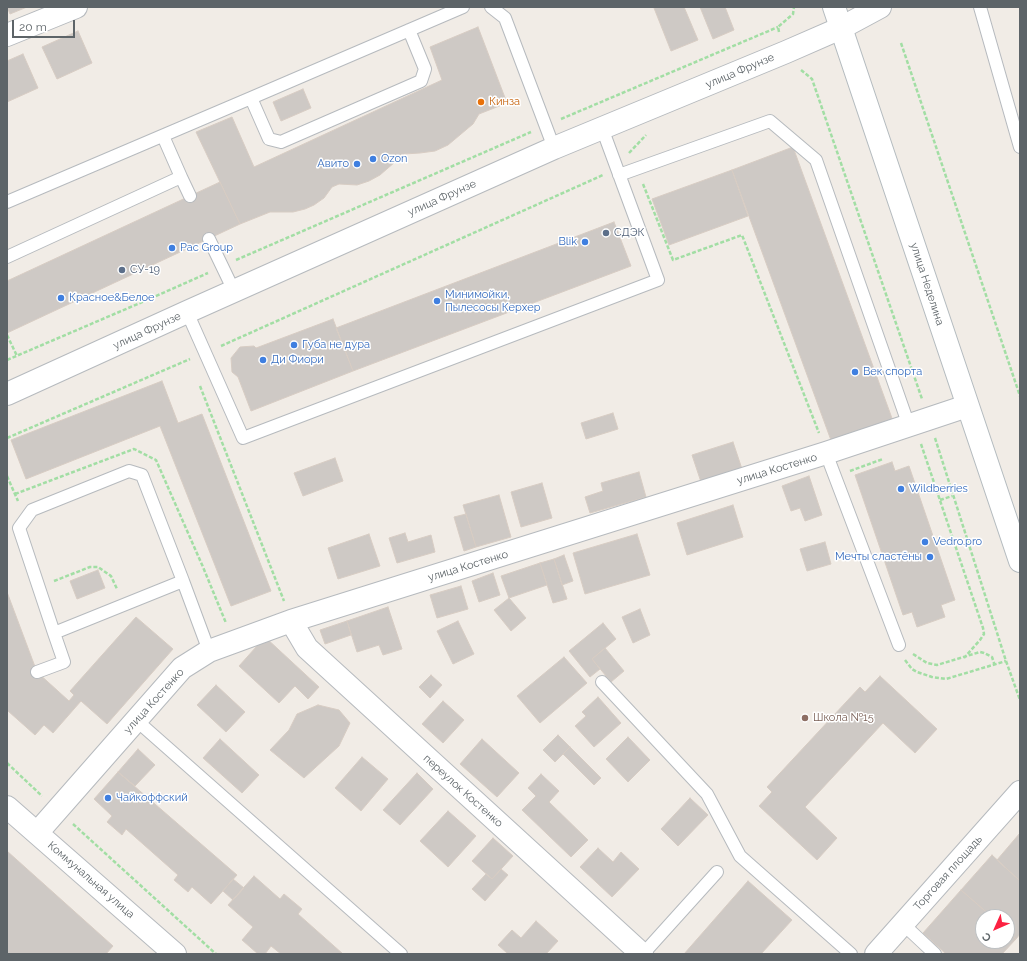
<!DOCTYPE html>
<html>
<head>
<meta charset="utf-8">
<style>
	body { margin:0 }
	#map { position:relative; width:1027px; height:961px; overflow:hidden; background:#f1ece6; font-family:Raleway,sans-serif }
	canvas { display:block }
	.frame { position:absolute; inset:0; border:8px solid #5d6468; pointer-events:none }
	.north { position:absolute; left:975px; top:909px; width:40px; height:40px; box-sizing:border-box; background:#fff; border:1px solid #bec1c3; border-radius:50%; rotate:225deg; font-size:11px; font-weight:700; line-height:16px; text-align:center; color:#5d6468 }
	.north::after { content:''; display:block; margin:auto; width:14px; height:18px; background:#fc2141; clip-path:polygon(50% 0,100% 100%,50% 72%,0 100%) }
	.scale { position:absolute; left:12px; top:20px; width:63px; height:18px; box-sizing:border-box; border:2px solid #5d6468; border-top:0; padding-left:5px; font-size:12px; line-height:14px; white-space:nowrap; color:#5d6468; -webkit-text-stroke:3px #fff; paint-order:stroke }
</style>
</head>
<body>
<div id="map">
<canvas width="1027" height="961"></canvas>
<div class="frame"></div>
<div class="north">С</div>
<div class="scale">20 m</div>
</div>
<script>
const g = document.querySelector('canvas').getContext('2d');
g.lineJoin = 'round';
function fillPath(path, color) {
  g.fillStyle = color;
  g.fill(path, 'evenodd');
}
function toPath(rows) {
  const path = new Path2D();
  for (const r of rows) {
    path.moveTo(r[0], r[1]);
    for (let i = 2; i < r.length; i += 2) path.lineTo(r[i], r[i + 1]);
  }
  return path;
}
function strokePath(path, color, width, dash) {
  g.strokeStyle = color;
  g.lineWidth = width;
  g.lineCap = dash ? 'butt' : 'round';
  g.setLineDash(dash || []);
  g.stroke(path);
}
function label(font, color, halo, rows, align = 'center') {
  g.font = font + ' Raleway,sans-serif';
  g.lineWidth = 3;
  g.setLineDash([]);
  g.textBaseline = 'middle';
  g.strokeStyle = halo;
  g.fillStyle = color;
  for (const [text, x, y, turn = 0] of rows) {
    g.save();
    g.translate(x, y);
    g.rotate((+turn || 0) * Math.PI / 180);
    g.textAlign = isNaN(turn) ? turn : align;
    if (halo) g.strokeText(text, 0, 0);
    g.fillText(text, 0, 0);
    g.restore();
  }
}
const building = toPath([
	[7,7,27,7,10,14,7,7],
	[656,7,684,7,698,40,671,51,654,8,656,7],
	[700,7,725,7,734,30,713,39,700,7],
	[478,27,507,103,479,114,473,124,448,145,435,151,420,153,404,154,399,156,395,162,380,175,369,181,357,185,339,184,332,187,324,198,314,205,305,209,293,212,270,212,240,224,196,132,232,117,254,167,442,80,430,47,478,27],
	[78,31,92,63,57,79,42,47,78,31],
	[23,54,38,88,7,102,7,61,23,54],
	[303,89,311,108,281,121,273,102,303,89],
	[793,147,893,421,832,443,732,170,793,147],
	[732,170,748,216,669,245,652,199,732,170],
	[220,182,240,224,7,333,7,281,220,182],
	[614,222,631,266,353,371,336,328,614,222],
	[333,319,353,371,251,411,238,377,232,372,231,358,240,347,254,346,256,348,333,319],
	[162,381,178,423,202,414,271,591,231,606,160,426,26,479,11,440,162,381],
	[613,413,618,429,586,439,581,423,613,413],
	[733,442,742,469,701,482,692,455,733,442],
	[335,458,343,481,303,496,294,473,335,458],
	[892,462,895,471,909,466,955,600,941,605,945,617,917,627,912,612,903,615,855,475,892,462],
	[639,472,646,497,590,513,585,497,603,491,601,483,639,472],
	[809,476,822,515,805,521,800,508,791,511,782,486,809,476],
	[542,483,552,518,521,527,511,492,542,483],
	[499,495,511,537,476,547,463,505,499,495],
	[733,505,743,537,687,555,677,523,733,505],
	[466,514,476,547,464,551,454,517,466,514],
	[405,533,408,542,431,535,435,552,397,563,389,538,405,533],
	[369,534,380,566,338,579,328,548,369,534],
	[637,534,650,575,585,594,573,553,637,534],
	[825,542,831,564,807,571,800,549,825,542],
	[564,555,573,581,562,585,554,559,564,555],
	[554,559,567,599,553,603,540,563,554,559],
	[540,563,547,585,509,598,501,576,540,563],
	[98,570,105,588,77,599,70,581,98,570],
	[493,573,500,595,479,602,472,581,493,573],
	[461,586,468,609,437,618,430,595,461,586],
	[7,592,37,672,69,701,74,695,70,691,136,617,173,649,107,724,81,701,53,733,44,725,35,735,8,711,7,708,7,592],
	[509,598,526,618,511,631,494,610,509,598],
	[388,607,402,649,383,655,379,645,357,652,347,621,388,607],
	[640,609,650,635,633,643,622,617,640,609],
	[347,621,351,635,325,644,320,630,347,621],
	[458,621,474,654,453,664,437,631,458,621],
	[603,623,616,639,592,659,600,669,590,677,569,651,603,623],
	[265,637,319,687,308,699,295,686,279,703,239,666,265,637],
	[605,648,624,671,611,682,592,659,605,648],
	[564,657,587,683,540,723,517,696,564,657],
	[431,675,442,685,430,698,419,687,431,675],
	[880,676,937,729,915,753,883,723,805,807,837,838,817,860,759,806,772,792,767,787,860,687,865,692,880,676],
	[216,685,245,712,226,732,197,705,216,685],
	[598,697,621,723,594,747,575,726,586,716,582,712,598,697],
	[443,701,464,720,443,743,422,724,443,701],
	[318,705,339,710,350,723,339,746,304,778,270,750,289,730,297,714,318,705],
	[558,735,570,747,555,762,543,750,558,735],
	[628,737,650,760,628,782,606,759,628,737],
	[220,739,259,775,242,793,203,758,220,739],
	[482,739,519,773,497,797,460,764,482,739],
	[570,747,601,778,594,785,563,754,570,747],
	[138,749,155,765,135,786,118,772,138,749],
	[362,757,388,779,361,811,335,788,362,757],
	[118,772,237,875,211,904,192,887,188,892,174,880,178,875,126,829,122,835,107,822,112,816,94,799,118,772],
	[417,773,433,789,400,825,383,810,417,773],
	[541,774,559,791,549,802,588,840,571,857,522,810,536,796,528,788,541,774],
	[690,798,708,815,678,846,661,829,690,798],
	[448,811,476,836,448,867,420,841,448,811],
	[1020,833,1020,881,997,860,1020,833],
	[493,838,513,856,492,879,472,861,493,838],
	[598,848,613,862,621,852,639,869,612,897,580,867,598,848],
	[7,851,113,946,106,954,7,954,7,851],
	[992,855,1020,881,1020,934,1016,939,1007,931,1007,917,992,917,961,890,992,855],
	[501,869,508,875,485,901,472,889,486,874,492,879,501,869],
	[254,876,280,899,284,894,302,909,298,914,343,954,281,954,271,946,265,954,258,954,242,940,253,927,228,905,254,876],
	[233,879,244,888,233,900,223,891,233,879],
	[748,881,792,920,761,954,684,954,748,881],
	[961,890,992,917,983,917,983,941,1007,941,1007,931,1016,939,1002,954,946,954,923,933,961,890],
	[536,921,558,941,546,954,507,954,507,953,498,945,512,930,521,938,536,921]
]);
fillPath(building, '#cec9c5');
strokePath(building, '#d7ccc3', 1);
const lane = toPath([
	[491,7,505,18,554,148],
	[980,7,1020,147],
	[409,30,425,69,421,81,281,142,269,139,251,98,463,7],
	[619,175,770,121,816,160,909,426],
	[181,177,190,196],
	[7,202,251,98],
	[209,239,234,291],
	[7,257,181,177,163,136],
	[187,312,243,438,658,280,602,128],
	[826,453,899,645],
	[183,581,209,651],
	[37,672,64,662,54,633,19,528,32,510,129,471,142,475,183,581,54,633],
	[602,682,707,794,740,856,851,954],
	[136,720,401,954],
	[903,924,935,954],
	[643,954,717,872]
]);
const street = toPath([
	[7,35,76,7],
	[7,394,187,312,554,148,786,52,841,28,880,7],
	[291,621,307,648,642,954],
	[7,807,175,954],
	[37,833,182,668,209,651,291,621,826,453,967,406],
	[876,954,1020,792]
]);
const secondary = toPath([
	[834,7,1020,561]
]);
strokePath(lane, '#b6babe', 14);
strokePath(street, '#b6babe', 24);
strokePath(secondary, '#b4bbbf', 24);
strokePath(toPath([
	[779,32,778,27,793,14,794,7],
	[901,43,1020,396],
	[801,70,812,79,922,399],
	[561,119,778,27],
	[629,153,646,135],
	[643,184,673,260,742,235,819,433],
	[236,260,531,132],
	[7,335,17,356],
	[221,346,603,175],
	[7,360,147,300,208,273],
	[200,386,284,601],
	[7,438,190,359],
	[935,438,1006,661,1020,700],
	[921,444,983,628,984,634,980,640,964,658],
	[850,471,883,459],
	[7,476,18,501],
	[15,494,134,449,156,460,203,567,226,623],
	[940,500,952,496],
	[54,581,90,567,98,567,111,576,117,589],
	[913,654,927,663,937,665,980,652,984,653,992,657,995,666],
	[905,660,912,669,917,672,932,677,946,679,1006,661],
	[7,763,42,796],
	[73,824,216,954]
]), '#a2dea4', 2.5, [4, 2]);
strokePath(lane, '#fff', 12);
strokePath(street, '#fff', 22);
strokePath(secondary, '#fff', 22);
for (const [x, y, r, color] of [
	[481,102,4,"#e8710a"],
	[373,159,4,"#3f7fe0"],
	[357,164,4,"#3f7fe0"],
	[606,233,4,"#5c6f8a"],
	[585,242,4,"#3f7fe0"],
	[172,248,4,"#3f7fe0"],
	[122,270,4,"#5c6f8a"],
	[61,298,4,"#3f7fe0"],
	[437,301,4,"#3f7fe0"],
	[294,345,4,"#3f7fe0"],
	[263,360,4,"#3f7fe0"],
	[855,372,4,"#3f7fe0"],
	[901,489,4,"#3f7fe0"],
	[925,542,4,"#3f7fe0"],
	[930,557,4,"#3f7fe0"],
	[805,718,4,"#8d6e63"],
	[108,798,4,"#3f7fe0"]
]) {
  const dot = new Path2D();
  dot.arc(x, y, r, 0, 2 * Math.PI);
  g.fillStyle = color;
  g.fill(dot);
  strokePath(dot, '#fff', 1.5);
}
label('11px', '#5d6468', '#fff', [
	["улица Фрунзе",740,71,-23],
	["улица Фрунзе",442,198,-24],
	["улица Неделина",927,284,72],
	["улица Фрунзе",147,331,-25],
	["улица Костенко",777,469,-17],
	["улица Костенко",468,566,-17],
	["улица Костенко",154,701,-48],
	["переулок Костенко",463,791,42],
	["Торговая площадь",948,873,-48],
	["Коммунальная улица",91,880,41]
]);
label('11px', '#c56008', '#fff', [
	["Кинза",489,102]
], 'left');
label('11px', '#366cbe', '#fff', [
	["Ozon",381,159],
	["Авито",349,164,"right"],
	["Blik",577,242,"right"],
	["Pac Group",180,248],
	["Минимойки,",445,295],
	["Пылесосы Керхер",445,308],
	["Красное&Белое",69,298],
	["Губа не дура",302,345],
	["Ди Фиори",271,360],
	["Век спорта",863,372],
	["Wildberries",909,489],
	["Vedro.pro",933,542],
	["Мечты сластёны",922,557,"right"],
	["Чайкоффский",116,798]
], 'left');
label('11px', '#4e5e75', '#fff', [
	["СДЭК",614,233],
	["СУ-19",130,270]
], 'left');
label('11px', '#785e54', '#fff', [
	["Школа №15",813,718]
], 'left');
</script>
</body>
</html>
